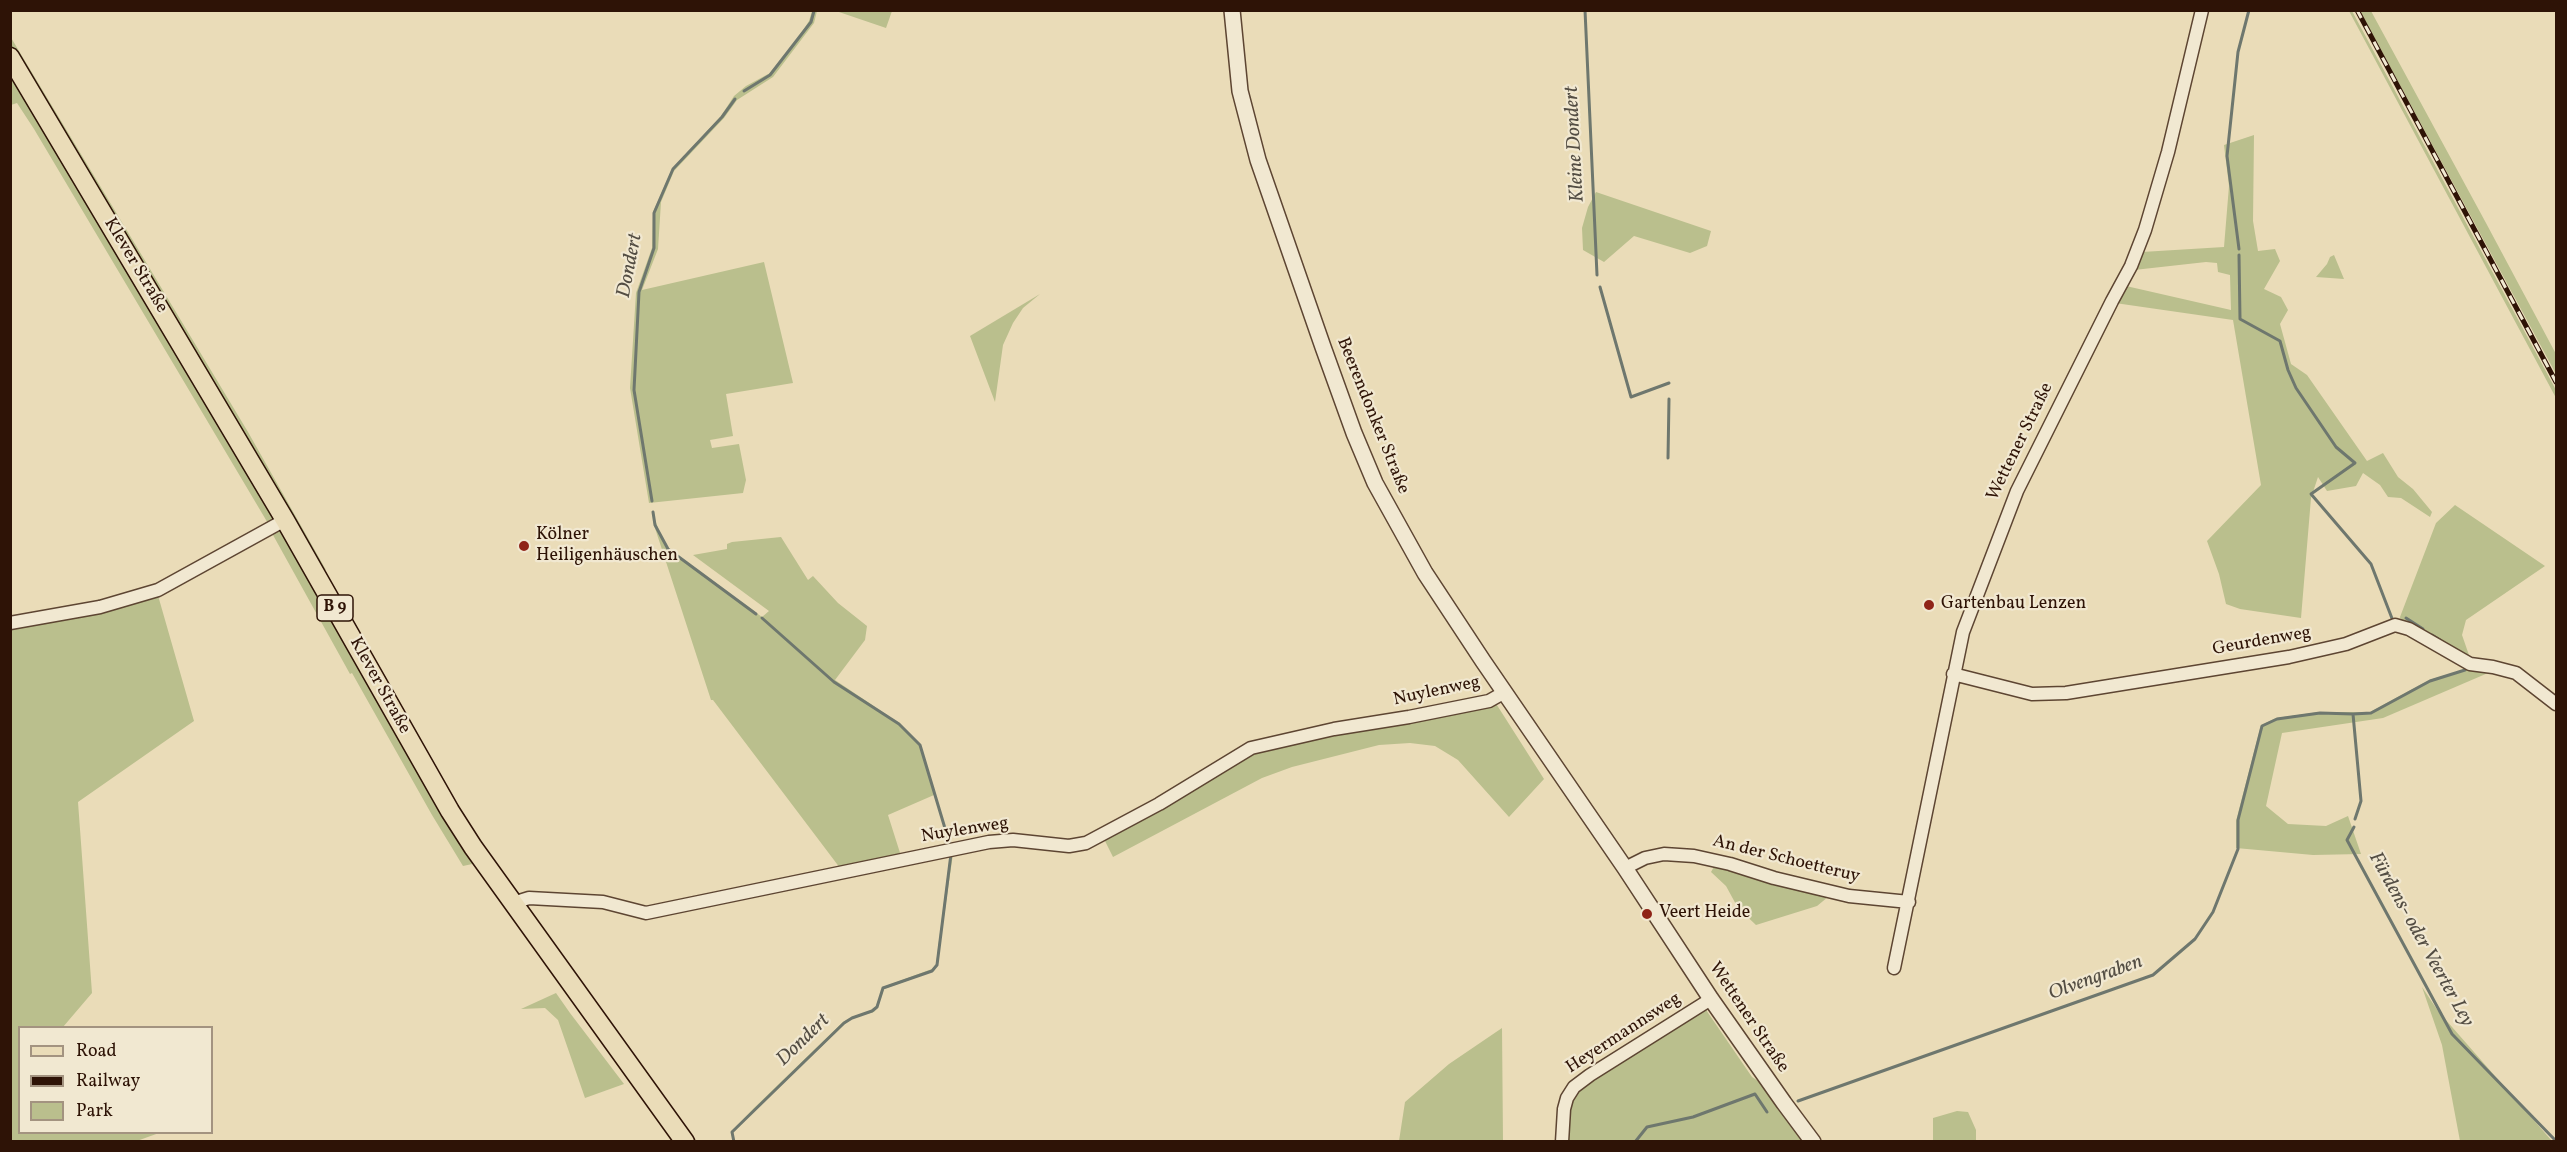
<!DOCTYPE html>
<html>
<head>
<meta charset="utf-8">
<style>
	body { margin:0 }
	#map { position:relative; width:2567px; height:1152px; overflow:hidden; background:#eadcb8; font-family:Vollkorn,serif }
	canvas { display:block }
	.frame { position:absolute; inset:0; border:12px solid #2e1306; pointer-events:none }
	.legend { position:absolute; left:18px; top:1026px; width:195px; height:108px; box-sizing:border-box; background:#f1e8d1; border:2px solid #a39380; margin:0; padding:8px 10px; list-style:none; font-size:18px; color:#2e1306 }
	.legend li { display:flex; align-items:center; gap:12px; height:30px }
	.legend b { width:30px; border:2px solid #a39380 }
</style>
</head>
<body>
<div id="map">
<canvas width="2567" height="1152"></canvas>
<div class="frame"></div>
<ul class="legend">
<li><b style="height:8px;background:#eadcb8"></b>Road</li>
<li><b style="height:8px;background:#2e1306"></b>Railway</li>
<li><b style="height:16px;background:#babf8d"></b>Park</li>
</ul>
</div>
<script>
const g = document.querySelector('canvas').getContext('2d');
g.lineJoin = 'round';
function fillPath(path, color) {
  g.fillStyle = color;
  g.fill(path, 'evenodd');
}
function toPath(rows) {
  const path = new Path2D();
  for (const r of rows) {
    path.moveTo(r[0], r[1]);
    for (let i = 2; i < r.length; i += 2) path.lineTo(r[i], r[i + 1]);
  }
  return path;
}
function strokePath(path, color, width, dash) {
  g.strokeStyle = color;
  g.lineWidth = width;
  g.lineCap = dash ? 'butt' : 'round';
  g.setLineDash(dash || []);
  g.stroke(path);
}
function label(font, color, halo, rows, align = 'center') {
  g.font = font + ' Vollkorn,serif';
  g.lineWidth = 4.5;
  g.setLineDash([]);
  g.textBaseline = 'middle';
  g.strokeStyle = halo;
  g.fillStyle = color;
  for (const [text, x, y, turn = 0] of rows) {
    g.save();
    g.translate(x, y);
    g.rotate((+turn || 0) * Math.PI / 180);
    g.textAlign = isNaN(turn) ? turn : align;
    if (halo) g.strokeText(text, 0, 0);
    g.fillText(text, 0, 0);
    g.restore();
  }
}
fillPath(toPath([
	[812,11,817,11,814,23,773,77,737,100,724,118,674,171,661,202,658,249,642,290,764,262,793,383,726,394,733,436,710,440,712,448,739,444,746,480,743,493,649,503,630,388,636,293,652,248,653,212,672,169,721,116,734,96,746,86,770,73,800,35,809,21],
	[836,11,892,11,886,28],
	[2349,11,2352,11,2556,390,2556,398],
	[2360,11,2371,11,2486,223,2556,354,2556,374],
	[10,36,248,432,326,570,319,569,11,45],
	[10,67,273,512,273,519,269,525,34,129,17,103,11,105],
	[2254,135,2253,221,2258,251,2275,249,2280,261,2264,289,2281,297,2288,310,2280,324,2291,364,2307,375,2367,461,2383,453,2398,477,2413,489,2432,512,2430,517,2401,498,2388,497,2380,485,2363,473,2356,486,2327,491,2318,477,2311,498,2301,618,2240,609,2226,604,2219,574,2207,541,2261,485,2233,320,2115,303,2126,286,2231,310,2230,275,2218,272,2217,263,2206,262,2134,270,2142,252,2224,247,2229,186,2224,145],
	[1596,192,1711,231,1707,246,1690,253,1634,236,1604,262,1583,250,1582,228,1588,207],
	[2334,255,2344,279,2316,277,2327,264,2330,257],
	[1040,294,1023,308,1013,323,1003,345,995,402,970,336],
	[2455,505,2545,566,2466,620,2462,635,2470,658,2402,624,2400,617,2436,523],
	[652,511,661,537,668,548,762,617,769,611,693,555,727,549,727,544,732,542,781,537,808,580,813,576,838,603,867,626,865,640,835,680,899,723,920,744,951,846,934,795,888,815,901,856,840,868,713,700,711,700,654,525],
	[278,530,285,533,477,863,463,866,432,815,352,673,350,674,273,535,272,531],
	[157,592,194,721,78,802,92,993,63,1027,20,1028,20,1132,159,1133,134,1142,11,1141,10,623],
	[2464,667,2495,670,2383,718,2282,733,2266,806,2288,824,2326,826,2348,816,2361,854,2313,855,2236,848,2236,821,2261,725,2276,718,2319,712,2370,712,2429,680,2463,670],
	[1495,702,1544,779,1509,817,1458,760,1435,746,1410,743,1379,745,1292,767,1262,778,1113,857,1104,839,1252,751],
	[950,854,953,854,937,965,934,971,884,989,878,1007,874,1012,853,1018,845,1024,755,1110,733,1133,733,1141,731,1132,754,1108,843,1022,852,1017,872,1010,876,1006,883,987,932,969,936,964],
	[1715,865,1828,897,1817,906,1756,925,1738,908,1726,886,1711,872],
	[2422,987,2438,1011,2552,1141,2460,1141,2442,1045],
	[556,993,570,1013,624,1084,585,1098,558,1020,545,1008,521,1009],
	[1704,1007,1752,1077,1787,1100,1819,1142,1566,1142,1567,1111,1577,1090],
	[1502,1028,1503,1141,1399,1141,1405,1102,1449,1064],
	[1957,1111,1968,1112,1976,1130,1976,1141,1933,1141,1933,1118]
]), '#babf8d');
strokePath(toPath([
	[1585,10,1597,275],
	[744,91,770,75,811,22,814,11],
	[2239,249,2227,156,2238,52,2249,10],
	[2239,255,2240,319,2280,341,2288,370,2296,388,2336,447,2355,463,2311,494,2371,564,2393,621],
	[1600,287,1631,397,1669,383],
	[1668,458,1669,399],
	[652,501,634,390,639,292,654,248,654,213,673,169,722,117,735,99],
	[653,512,655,525,668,549,756,614],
	[762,618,834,682,899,724,920,745,950,845],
	[2406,618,2423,629],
	[2432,635,2440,640],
	[2355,819,2361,801,2353,714,2371,713,2430,681,2465,670],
	[2354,827,2347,840,2452,1034,2556,1141],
	[1798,1101,2153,975,2195,939,2213,912,2238,849,2238,820,2262,726,2277,719,2320,713,2353,714],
	[734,1142,732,1132,844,1023,852,1018,872,1011,877,1007,883,988,932,971,937,965,951,854],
	[1635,1142,1647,1127,1693,1117,1755,1094,1767,1112]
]), '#6e776e', 3);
const minor = toPath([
	[10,623,100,607,158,590,285,520],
	[1953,674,2032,694,2066,693,2289,657,2346,644,2395,625,2409,629,2470,664,2493,667,2516,673,2556,704],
	[1625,868,1645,858,1664,854,1694,856,1730,864,1774,878,1849,896,1909,902],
	[513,903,529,898,603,902,646,913,989,842,1013,840,1069,846,1086,843,1159,804,1251,748,1334,729,1409,717,1489,701,1505,692],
	[1894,968,1963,632,2017,491,2112,301,2131,266,2145,230,2168,152,2202,10],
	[1562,1142,1564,1109,1567,1098,1574,1087,1590,1075,1711,999]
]);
const tertiary = toPath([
	[1232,10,1240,91,1258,160,1323,347,1354,433,1375,483,1425,573,1483,661,1625,868,1711,999,1784,1103,1813,1142]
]);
const primary = toPath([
	[10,57,285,520,450,811,473,847,685,1142]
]);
strokePath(minor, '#5d4532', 15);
strokePath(tertiary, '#5d4532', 18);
strokePath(primary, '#2e1306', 21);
strokePath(minor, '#f1e8d1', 12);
strokePath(tertiary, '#f1e8d1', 15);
strokePath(primary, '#eadcb8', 18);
const rail = toPath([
	[2357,10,2556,382]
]);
strokePath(rail, '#2e1306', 5);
strokePath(rail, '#f1e8d1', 3, [9]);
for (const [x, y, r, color] of [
	[524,546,6,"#8f2418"],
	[1929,605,6,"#8f2418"],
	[1647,914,6,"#8f2418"]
]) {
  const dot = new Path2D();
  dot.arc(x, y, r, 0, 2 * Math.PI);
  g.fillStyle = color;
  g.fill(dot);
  strokePath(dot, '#f1e8d1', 2);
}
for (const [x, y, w] of [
	[335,608,36]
]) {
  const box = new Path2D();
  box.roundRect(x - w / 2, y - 13, w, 26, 4.5);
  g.fillStyle = '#f1e8d1';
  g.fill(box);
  strokePath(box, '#2e1306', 1.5);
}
label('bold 16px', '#2e1306', null, [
	["B 9",335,608]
]);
label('18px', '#2e1306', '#f1e8d1', [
	["Klever Straße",135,266,59],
	["Beerendonker Straße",1372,416,68],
	["Wettener Straße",2021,442,-64],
	["Geurdenweg",2262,642,-10],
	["Klever Straße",379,686,61],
	["Nuylenweg",1437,692,-12],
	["Nuylenweg",965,831,-9],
	["An der Schoetteruy",1786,860,14],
	["Wettener Straße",1748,1018,56],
	["Heyermannsweg",1624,1034,-33]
]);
label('18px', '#2e1306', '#f1e8d1', [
	["Kölner",536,536],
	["Heiligenhäuschen",536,557],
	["Gartenbau Lenzen",1941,605],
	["Veert Heide",1659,914]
], 'left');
label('italic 20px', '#534d43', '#f1e8d1', [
	["Kleine Dondert",1576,144,-93],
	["Dondert",631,266,-79],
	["Fürdens- oder Veerter Ley",2420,940,61],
	["Olvengraben",2096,979,-20],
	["Dondert",804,1041,-44]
]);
</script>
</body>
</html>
